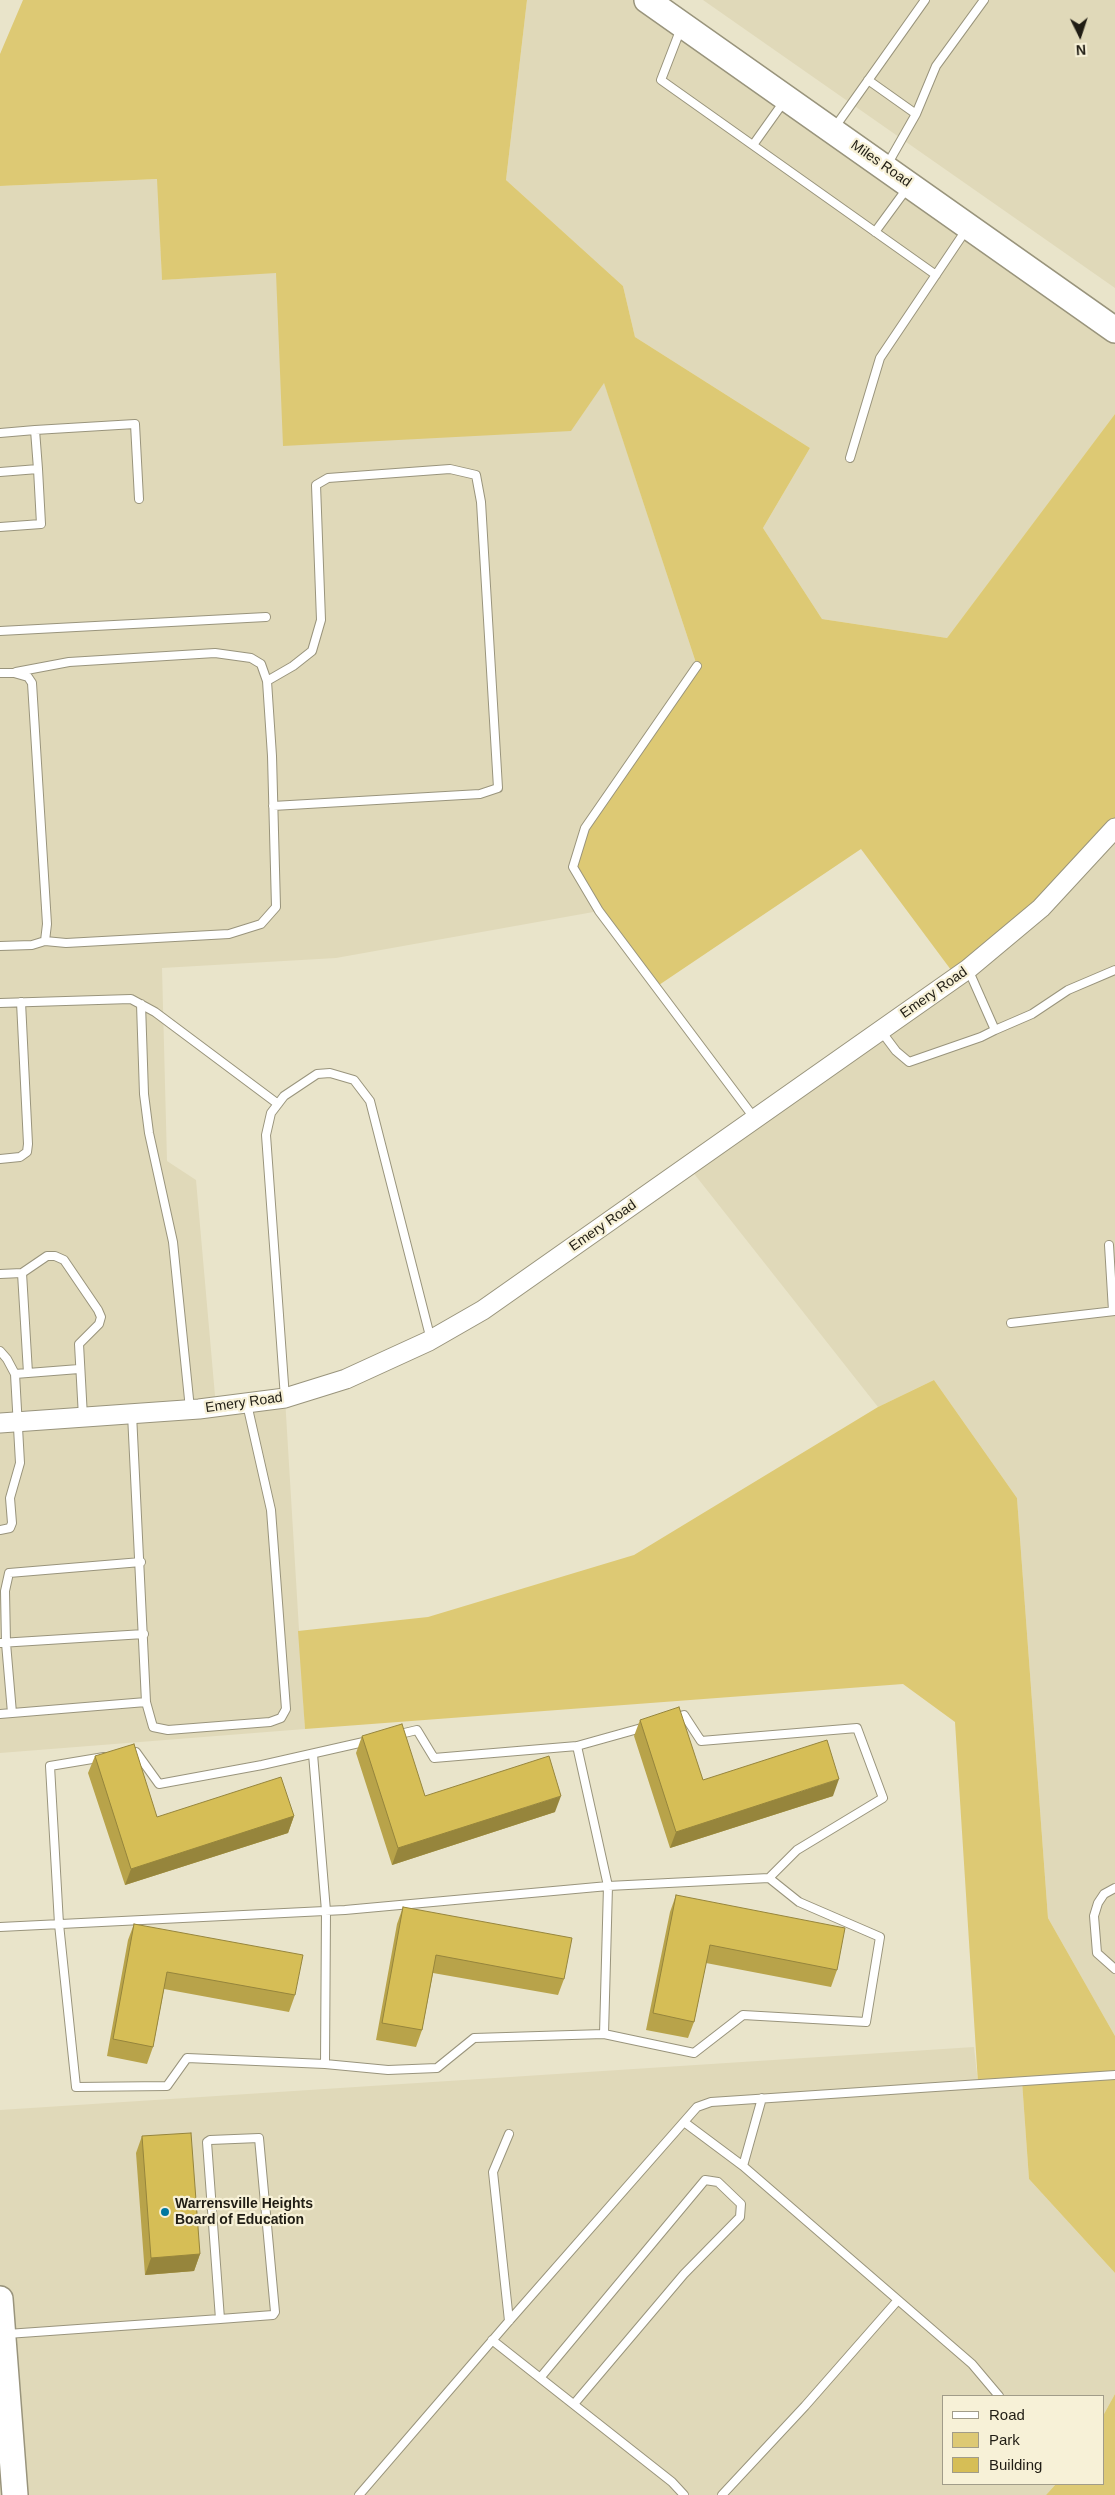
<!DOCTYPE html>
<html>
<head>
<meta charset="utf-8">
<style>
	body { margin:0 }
	#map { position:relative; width:1115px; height:2495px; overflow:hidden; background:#e9e4ca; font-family:Arial,sans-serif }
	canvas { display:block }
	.legend { position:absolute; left:942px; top:2395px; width:162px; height:90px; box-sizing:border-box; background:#f7f1d7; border:1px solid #a19c89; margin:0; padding:6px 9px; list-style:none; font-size:15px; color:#201d14 }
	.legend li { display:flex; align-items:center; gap:10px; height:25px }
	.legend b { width:25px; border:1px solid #a19c89 }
	.north { position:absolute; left:1055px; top:10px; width:50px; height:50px; -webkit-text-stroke:4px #f7f1d7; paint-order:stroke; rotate:176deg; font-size:14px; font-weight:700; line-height:20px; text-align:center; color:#201d14 }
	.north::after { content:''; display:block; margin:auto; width:18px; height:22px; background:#201d14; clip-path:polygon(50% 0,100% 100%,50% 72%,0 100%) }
</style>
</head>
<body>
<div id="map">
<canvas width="1115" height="2495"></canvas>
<ul class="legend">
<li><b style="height:6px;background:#fff"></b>Road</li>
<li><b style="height:14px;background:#ddc974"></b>Park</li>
<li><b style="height:14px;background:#d6be56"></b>Building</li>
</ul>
<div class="north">N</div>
</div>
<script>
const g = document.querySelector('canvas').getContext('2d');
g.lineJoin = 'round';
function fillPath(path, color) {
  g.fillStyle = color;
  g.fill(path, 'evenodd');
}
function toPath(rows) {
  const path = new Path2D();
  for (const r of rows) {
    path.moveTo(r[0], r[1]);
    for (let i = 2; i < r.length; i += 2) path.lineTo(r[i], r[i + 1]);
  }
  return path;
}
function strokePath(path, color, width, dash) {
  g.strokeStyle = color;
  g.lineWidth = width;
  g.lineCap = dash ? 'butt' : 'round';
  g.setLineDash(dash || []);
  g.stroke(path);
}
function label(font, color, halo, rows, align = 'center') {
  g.font = font + ' Arial,sans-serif';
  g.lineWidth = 4.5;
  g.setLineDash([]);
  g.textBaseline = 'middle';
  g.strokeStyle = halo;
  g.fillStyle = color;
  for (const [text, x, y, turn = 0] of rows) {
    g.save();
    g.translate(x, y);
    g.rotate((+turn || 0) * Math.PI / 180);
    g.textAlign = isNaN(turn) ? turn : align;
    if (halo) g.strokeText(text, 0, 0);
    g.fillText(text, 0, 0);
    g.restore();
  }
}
fillPath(toPath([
	[527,0,648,0,1115,330,1115,414,947,638,822,619,763,528,810,448,635,337,623,286,506,180],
	[703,0,1115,0,1115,288],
	[158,179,162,280,276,272,604,382,697,666,599,911,336,958,162,968,167,1161,196,1180,216,1407,285,1398,305,1729,0,1753,0,186],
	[1115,828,1115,2036,1048,1918,1017,1498,934,1380,878,1407,688,1166,957,978],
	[974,2047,978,2083,1022,2081,1029,2179,1115,2273,1115,2394,1104,2414,1104,2396,944,2396,944,2484,1056,2484,1046,2495,0,2495,0,2110]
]), '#e0d9b9');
fillPath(toPath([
	[23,0,527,0,506,180,623,286,635,337,810,448,763,528,822,619,947,638,1115,414,1115,828,957,978,861,849,656,987,599,911,573,867,585,828,697,666,604,383,571,431,283,446,276,273,162,280,157,179,0,186,0,54],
	[934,1380,1017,1498,1048,1918,1115,2036,1115,2273,1029,2179,1022,2081,978,2083,955,1722,903,1684,305,1729,298,1631,428,1617,634,1555,878,1407],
	[1115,2394,1115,2495,1046,2495,1056,2484,1104,2484,1104,2414]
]), '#ddc974');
const service = toPath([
	[681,28,661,80,936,275],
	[868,80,916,114],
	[835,127,925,0],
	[753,145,785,100],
	[887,165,916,114,936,66,984,0],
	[875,232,908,187],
	[0,433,35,430],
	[850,458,880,358,966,230],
	[38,469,35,430,135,424,139,499],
	[0,472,38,469,41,524,0,527],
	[0,631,266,617],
	[697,666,585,828,573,867,599,911,755,1119],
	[16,672,69,662,215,653,251,658,261,664,267,681],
	[0,673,14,673,28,677,32,683,47,924,45,941,32,945,0,946],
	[45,941,66,943,229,934,261,924,276,907,272,756,267,681,293,666,312,651,321,620,316,485,328,478,450,469,476,475,481,502,498,788,480,794,273,806],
	[0,1003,131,999,155,1012,278,1104],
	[141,1004,144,1094,149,1133,173,1242,190,1409],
	[995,1030,1032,1014,1068,990,1115,970],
	[881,1031,896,1051,909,1062,981,1037,995,1030,968,969],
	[0,1159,20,1157,27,1152,28,1144,21,1002],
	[1109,1245,1113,1311],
	[22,1273,28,1373],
	[0,1274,22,1273,47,1256,55,1256,64,1260,98,1310,101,1317,99,1324,79,1344,83,1417],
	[1011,1323,1115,1311],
	[0,1351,7,1359,15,1374,20,1463,10,1498,12,1523,10,1528,0,1530],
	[15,1374,79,1369],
	[285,1398,266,1135,271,1113,284,1096,317,1074,330,1073,354,1080,370,1101,431,1340],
	[132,1414,146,1702,153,1727,168,1730,270,1722,281,1718,286,1709,271,1510,247,1404],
	[0,1643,144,1634],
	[12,1713,6,1643,5,1591,9,1573,141,1562],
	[0,1714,146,1702],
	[396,1735,417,1730,434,1758,577,1746,645,1727],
	[130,1753,136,1752,159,1784,262,1765,368,1741],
	[313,1754,326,1911,325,2064],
	[104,1757,50,1766,59,1924,76,2087,167,2086,187,2058,325,2064,388,2070,437,2068,474,2038,604,2034,608,1886,577,1746],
	[1115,1888,1104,1894,1098,1903,1094,1916,1097,1953,1115,1969],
	[0,1927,345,1910,608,1886,769,1878,797,1850,883,1798,857,1728,701,1741,684,1715,673,1718],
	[604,2034,694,2053,743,2015,866,2022,880,1937,799,1902,769,1878],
	[684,2122,743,2166,972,2364,999,2396],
	[743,2166,762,2098],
	[509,2321,493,2172,509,2134],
	[7,2334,220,2319,273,2315,275,2312,259,2138,210,2140,207,2142,220,2319],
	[492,2340,672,2482,684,2495],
	[540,2378,705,2180,718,2182,741,2204,740,2217,684,2274,574,2404],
	[359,2495,509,2321,697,2107,711,2102,1115,2075],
	[722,2495,805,2406,898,2300]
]);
const tertiary = toPath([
	[0,1423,199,1409,285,1398,346,1379,429,1341,483,1310,968,969,1041,908,1115,828]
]);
const primary = toPath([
	[647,0,1115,330],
	[0,2299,15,2495]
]);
strokePath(service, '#99947c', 10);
strokePath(tertiary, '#99947c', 21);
strokePath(primary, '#99947c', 28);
strokePath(service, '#fff', 8);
strokePath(tertiary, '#fff', 19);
strokePath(primary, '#fff', 25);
fillPath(toPath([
	[640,1720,703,1780,833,1796,670,1848,634,1736],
	[362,1736,425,1796,555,1812,392,1865,356,1753],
	[95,1756,157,1817,294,1816,288,1833,125,1885,88,1773],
	[676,1895,837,1970,831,1987,706,1963,694,2022,688,2038,646,2030,670,1912],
	[403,1907,564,1979,558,1995,433,1973,422,2030,416,2047,376,2040,397,1924],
	[134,1924,295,1995,289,2012,164,1989,153,2047,147,2064,107,2056,128,1940],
	[142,2136,200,2254,194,2271,145,2275,136,2153]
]), '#b8a34a');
fillPath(toPath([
	[839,1779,833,1796,670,1848,676,1832],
	[561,1796,555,1812,392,1865,398,1848],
	[294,1816,288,1833,125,1885,131,1869],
	[200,2254,194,2271,145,2275,151,2258]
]), '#96853c');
const building = toPath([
	[679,1707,703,1780,827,1740,839,1779,676,1832,640,1720,679,1707],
	[402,1724,425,1796,549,1756,561,1796,398,1848,362,1736,402,1724],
	[134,1744,157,1817,281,1777,294,1816,131,1869,95,1756,134,1744],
	[676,1895,845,1928,837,1970,710,1945,694,2022,653,2013,676,1895],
	[403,1907,572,1938,564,1979,436,1955,422,2030,382,2023,403,1907],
	[134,1924,303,1955,295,1995,167,1972,153,2047,113,2039,134,1924],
	[191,2133,200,2254,151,2258,142,2136,191,2133]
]);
fillPath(building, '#d6be56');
strokePath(building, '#96853c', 1);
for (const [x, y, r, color] of [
	[165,2212,5,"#00779f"]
]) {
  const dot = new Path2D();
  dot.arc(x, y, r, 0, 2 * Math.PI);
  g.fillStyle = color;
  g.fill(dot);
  strokePath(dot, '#f7f1d7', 2);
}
label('14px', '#201d14', '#f7f1d7', [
	["Miles Road",881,164,35],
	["Emery Road",934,993,-35],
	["Emery Road",603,1226,-35],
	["Emery Road",244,1403,-8]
]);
label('bold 14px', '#201d14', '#f7f1d7', [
	["Warrensville Heights",175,2204],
	["Board of Education",175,2220]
], 'left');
</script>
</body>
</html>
